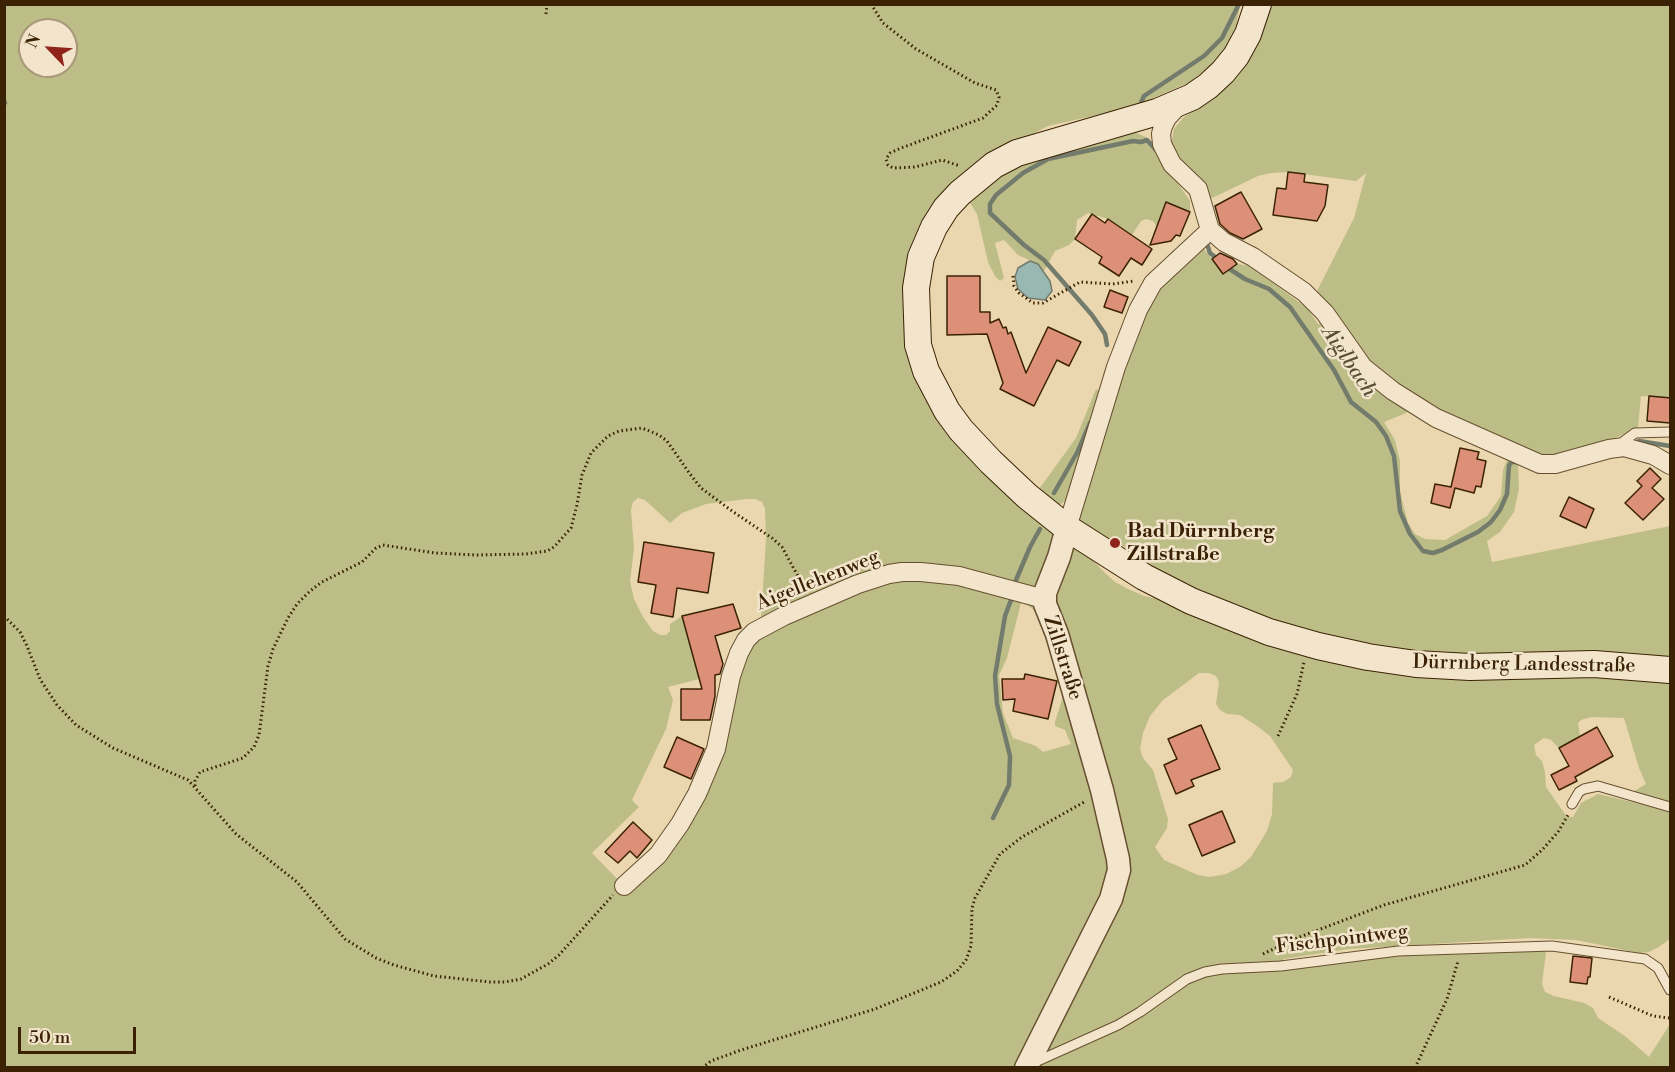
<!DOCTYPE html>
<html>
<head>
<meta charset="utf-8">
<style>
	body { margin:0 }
	#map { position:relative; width:1675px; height:1072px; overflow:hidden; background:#ebd7af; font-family:"Libre Bodoni",serif }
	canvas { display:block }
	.frame { position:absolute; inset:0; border:6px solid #3b2204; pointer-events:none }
	.north { position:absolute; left:18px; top:18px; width:60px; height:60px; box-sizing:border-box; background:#f2e5cb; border:2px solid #a9977b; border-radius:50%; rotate:295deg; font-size:16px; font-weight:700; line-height:24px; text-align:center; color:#3b2204 }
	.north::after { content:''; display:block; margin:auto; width:21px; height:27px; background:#8f2418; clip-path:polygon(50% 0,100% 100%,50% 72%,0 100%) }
	.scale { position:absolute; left:18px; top:1027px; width:118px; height:27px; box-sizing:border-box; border:3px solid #3b2204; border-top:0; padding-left:8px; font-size:18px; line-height:21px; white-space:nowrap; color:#3b2204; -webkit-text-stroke:4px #f2e5cb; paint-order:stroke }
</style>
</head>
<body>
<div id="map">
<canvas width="1675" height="1072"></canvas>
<div class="frame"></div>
<div class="north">N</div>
<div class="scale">50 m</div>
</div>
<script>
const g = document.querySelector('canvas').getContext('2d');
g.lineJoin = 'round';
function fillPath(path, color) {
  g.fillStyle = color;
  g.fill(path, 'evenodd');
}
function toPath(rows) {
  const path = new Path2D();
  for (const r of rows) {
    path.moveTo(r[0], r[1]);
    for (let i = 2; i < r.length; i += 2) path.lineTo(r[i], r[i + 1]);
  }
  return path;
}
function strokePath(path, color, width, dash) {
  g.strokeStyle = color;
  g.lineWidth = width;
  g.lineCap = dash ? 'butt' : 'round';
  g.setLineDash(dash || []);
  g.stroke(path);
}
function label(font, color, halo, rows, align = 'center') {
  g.font = font + ' "Libre Bodoni",serif';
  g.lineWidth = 5;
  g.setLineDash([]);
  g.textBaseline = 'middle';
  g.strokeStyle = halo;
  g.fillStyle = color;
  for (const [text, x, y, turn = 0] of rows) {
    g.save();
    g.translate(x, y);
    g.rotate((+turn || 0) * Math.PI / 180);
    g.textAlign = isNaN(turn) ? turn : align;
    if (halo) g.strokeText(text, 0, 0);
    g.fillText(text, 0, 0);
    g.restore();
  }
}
fillPath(toPath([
	[5,5,1240,5,1236,26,1219,59,1190,82,1133,107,1048,126,995,154,943,197,910,359,1103,571,1115,582,1128,589,1144,596,1173,602,1262,638,1562,673,1670,679,1670,802,1633,792,1646,784,1639,768,1624,718,1591,717,1581,720,1578,723,1580,736,1559,748,1551,740,1544,738,1534,745,1536,755,1542,761,1545,772,1546,787,1567,817,1573,817,1581,803,1598,794,1670,811,1670,939,1659,947,1649,952,1639,953,1576,940,1530,938,1349,949,1283,959,1286,968,1384,957,1540,949,1546,952,1542,984,1545,992,1554,996,1584,1003,1593,1008,1598,1018,1625,1036,1649,1057,1670,1024,1670,1067,5,1068],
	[30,30,66,30,66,66,30,66],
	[638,498,645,500,670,523,682,513,706,504,747,499,755,499,762,502,765,509,766,540,761,617,758,622,929,567,776,624,752,641,732,701,658,861,626,888,592,853,639,807,632,800,666,729,673,700,668,687,699,679,682,616,670,624,670,631,666,635,660,635,653,631,643,617,634,599,630,581,634,549,631,510,633,502],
	[1020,600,1034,610,1043,619,1065,690,1055,722,1055,726,1065,730,1071,744,1043,752,1036,746,1013,738,1003,713,999,675,1007,658,1021,603],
	[1199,673,1209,673,1216,676,1219,682,1216,704,1220,710,1227,714,1240,715,1257,726,1270,736,1293,770,1291,777,1283,782,1273,783,1272,814,1267,831,1251,857,1240,867,1226,874,1210,877,1198,875,1164,860,1155,847,1167,828,1168,819,1153,770,1143,758,1140,749,1143,733,1150,716,1163,700],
	[1267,5,1670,5,1670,398,1641,396,1638,428,1585,451,1540,457,1415,400,1406,413,1384,422,1395,440,1400,461,1400,492,1408,523,1415,534,1425,539,1445,540,1487,516,1501,496,1503,470,1508,457,1515,459,1518,464,1519,489,1514,512,1500,532,1487,541,1492,562,1670,526,1670,660,1471,658,1354,646,1254,618,1183,588,1120,544,1080,523,1079,520,1105,418,1150,296,1201,245,1223,273,1237,264,1250,266,1307,308,1318,324,1336,316,1317,291,1354,218,1366,173,1356,181,1288,172,1271,173,1258,176,1208,200,1171,145,1174,129,1183,118,1209,96],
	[1134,132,1146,137,1190,201,1190,212,1167,203,1157,227,1153,221,1146,219,1141,221,1132,235,1108,219,1088,213,1077,220,1075,239,1069,245,1055,251,1044,271,1038,264,1018,255,1004,240,995,243,1004,278,1000,281,995,276,988,262,977,214,970,203,972,194,1014,164],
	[1096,389,1103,393,1069,497,1061,504,1054,504,1037,492,1076,438]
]), '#bdbd87');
const water = toPath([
	[1030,261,1038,264,1050,281,1052,291,1045,300,1028,298,1018,289,1015,277,1018,268,1030,261]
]);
fillPath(water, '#99b8b2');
strokePath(water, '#737c6c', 1.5);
strokePath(toPath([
	[4,101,5,103],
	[1141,103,1144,96,1204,56,1222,38,1239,4],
	[1206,241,1210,253,1219,260],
	[1225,266,1245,279,1269,289,1290,307,1334,370,1351,402,1376,422,1386,436,1394,456,1400,511,1410,534,1423,551,1433,553,1442,550,1478,532,1491,522,1500,510,1507,494,1509,465,1512,462,1517,462],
	[1107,345,1105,334,1092,315,1044,260,1024,245,990,213,990,204,996,195,1023,173,1048,159,1133,141,1141,142,1147,140,1157,151],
	[1635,443,1639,441,1670,446],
	[1054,493,1078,451,1090,423],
	[1016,580,1030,547,1040,529],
	[993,818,1009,785,1010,756,997,704,995,676,1005,616,1011,600]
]), '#737c6c', 4.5);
const building = toPath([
	[1288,172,1305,174,1304,182,1328,185,1325,206,1317,221,1273,215,1277,188,1286,189,1288,172],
	[1241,192,1262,229,1243,239,1230,233,1220,224,1215,206,1241,192],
	[1166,202,1190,212,1180,236,1176,235,1171,241,1150,245,1166,202],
	[1092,214,1105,223,1108,219,1152,249,1142,265,1131,258,1119,276,1099,263,1102,257,1075,239,1092,214],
	[1220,253,1233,259,1237,264,1223,274,1212,259,1220,253],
	[947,276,980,276,980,312,990,312,990,323,999,319,1003,328,1006,327,1008,334,1011,332,1026,373,1048,327,1081,342,1069,366,1057,360,1034,406,1000,389,1003,383,987,334,947,335,947,276],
	[1110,290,1128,297,1122,313,1104,307,1110,290],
	[1649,396,1671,398,1670,423,1647,421,1649,396],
	[1460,448,1479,452,1477,459,1486,461,1481,487,1476,486,1474,493,1455,488,1450,508,1431,503,1435,484,1451,487,1460,448],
	[1650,468,1661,479,1652,488,1664,499,1643,520,1625,503,1642,486,1637,481,1650,468],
	[1569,497,1594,509,1586,528,1560,516,1569,497],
	[644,542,714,553,708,593,677,588,673,617,651,613,656,585,638,582,644,542],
	[733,604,741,628,715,636,723,664,720,674,715,675,715,696,710,720,681,720,681,689,702,689,682,616,733,604],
	[1025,674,1057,681,1048,719,1013,711,1015,699,1003,700,1002,679,1024,679,1025,674],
	[1201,725,1220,769,1191,780,1194,786,1176,794,1164,765,1177,759,1168,739,1201,725],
	[1597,727,1613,756,1575,777,1577,781,1559,790,1551,775,1569,766,1559,748,1597,727],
	[677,737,704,749,691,779,664,767,677,737],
	[1222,811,1235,842,1202,856,1189,825,1222,811],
	[633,822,652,840,637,858,630,851,618,863,605,852,633,822],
	[1573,956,1592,958,1590,977,1588,977,1587,984,1570,982,1573,956]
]);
fillPath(building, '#dc9077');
strokePath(building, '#3b2204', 1.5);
const service = toPath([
	[1621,447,1624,441,1635,433,1670,432],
	[1572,804,1579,792,1584,789,1598,786,1670,807],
	[1031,1064,1118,1025,1140,1012,1187,979,1205,972,1222,969,1281,966,1398,951,1552,946,1645,959,1658,968,1670,990]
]);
const minor = toPath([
	[1180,104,1167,118,1163,126,1161,134,1162,144,1172,164,1198,189,1210,230,1224,242,1253,257,1304,292,1325,313,1363,367,1393,391,1436,418,1540,464,1555,464,1609,449,1624,447,1653,455,1670,465],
	[1067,528,1116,367,1138,310,1153,283,1210,230],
	[624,886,658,855,680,824,697,794,716,749,731,676,739,653,746,640,754,632,784,616,858,584,889,574,902,572,921,572,959,576,1044,599]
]);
const tertiary = toPath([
	[1026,1068,1111,899,1119,870,1118,859,1102,790,1057,634,1045,604,1045,593,1059,557,1067,528]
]);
const secondary = toPath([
	[1258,4,1248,34,1236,56,1223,72,1208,86,1192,97,1157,112,1017,153,994,165,960,193,946,208,934,227,921,257,916,288,918,345,926,371,947,411,961,430,991,462,1027,496,1067,528,1144,577,1191,601,1269,632,1318,646,1368,657,1416,664,1470,667,1594,664,1670,670]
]);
strokePath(service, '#674f2f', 11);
strokePath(minor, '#674f2f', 20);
strokePath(tertiary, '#674f2f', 25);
strokePath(secondary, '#3b2204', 28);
strokePath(toPath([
	[871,4,883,23,916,49,975,83,996,90,999,97,997,105,983,118,901,148,890,153,886,159,888,165,893,168,915,167,942,160,960,166],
	[546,14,547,4],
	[1013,276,1014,286,1019,293,1033,303,1043,303,1080,282,1113,284,1134,281],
	[4,616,20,632,27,646,40,679,57,705,76,725,113,748,188,780,236,834,297,882,345,939,376,958,394,965,434,976,490,982,505,982,521,979,548,964,559,955,613,895],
	[1278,736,1297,694,1304,662],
	[195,786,195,781,200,772,243,758,254,747,259,735,268,666,273,649,288,618,297,604,310,591,322,582,362,562,376,548,383,545,435,553,476,555,526,554,547,551,554,547,571,528,577,505,582,475,591,453,608,436,619,431,642,428,659,435,667,441,690,474,701,488,732,511,772,538,782,547,799,578,808,588],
	[1263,954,1297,938,1384,905,1525,865,1542,850,1558,832,1568,815],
	[1609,997,1653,1016,1670,1018],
	[702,1068,711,1061,741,1050,875,1009,941,982,957,971,966,960,971,946,972,908,975,898,1000,854,1022,837,1086,801],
	[1415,1068,1447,999,1458,961]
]), '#3b2204', 3, [1.5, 3]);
strokePath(service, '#f2e5cb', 9);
strokePath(minor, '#f2e5cb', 18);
strokePath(tertiary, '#f2e5cb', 22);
strokePath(secondary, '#f2e5cb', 26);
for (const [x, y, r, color] of [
	[1115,543,6,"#8f2418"]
]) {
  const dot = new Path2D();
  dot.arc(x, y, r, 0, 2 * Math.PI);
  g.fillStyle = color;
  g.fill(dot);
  strokePath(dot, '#f2e5cb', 2);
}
label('bold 20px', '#3b2204', '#f2e5cb', [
	["Bad Dürrnberg",1127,532],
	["Zillstraße",1127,555]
], 'left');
label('20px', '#3b2204', '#f2e5cb', [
	["Aigellehenweg",818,581,-22],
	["Zillstraße",1062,658,72],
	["Dürrnberg Landesstraße",1524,665,1],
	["Fischpointweg",1342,940,-7]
]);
label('italic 21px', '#574f38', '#f2e5cb', [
	["Aiglbach",1348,362,56]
]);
</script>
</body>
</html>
